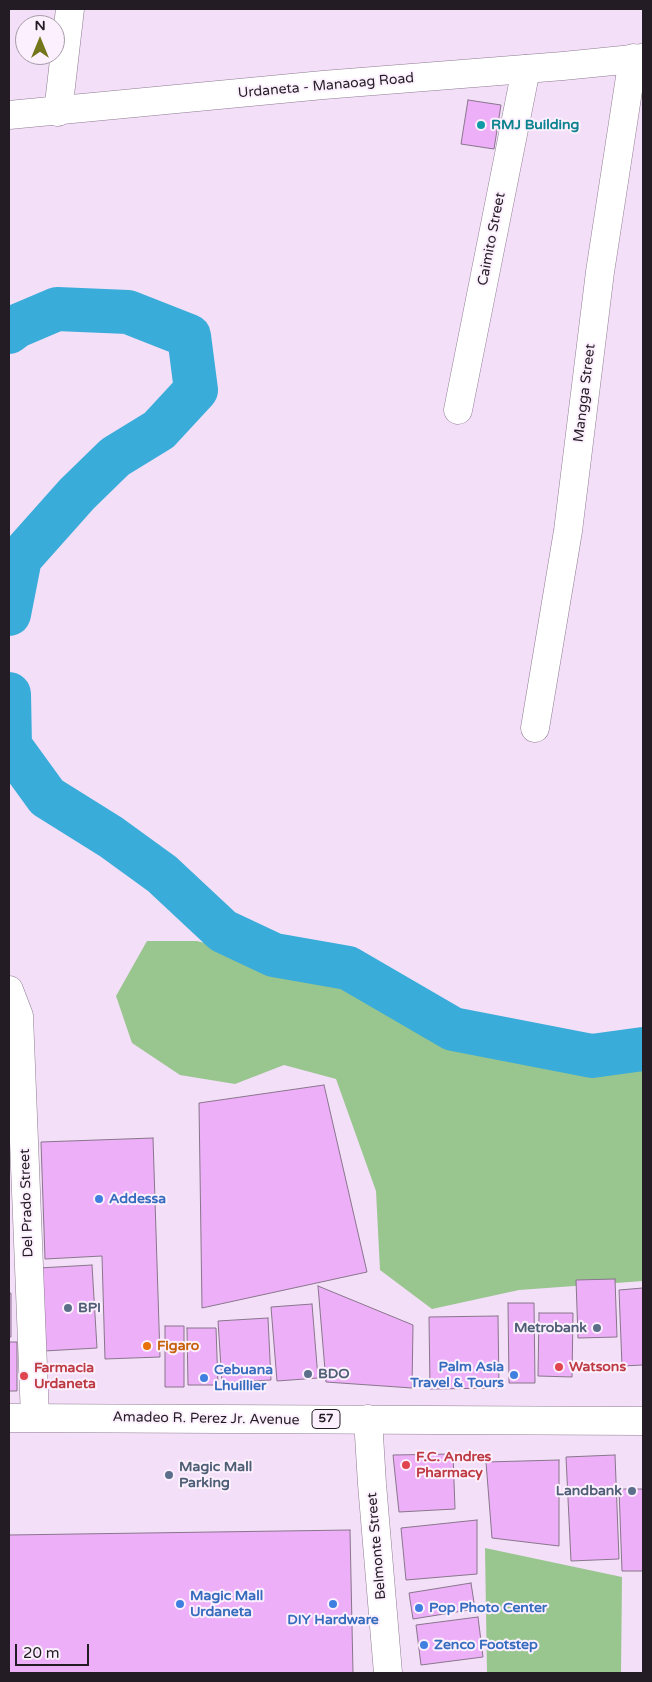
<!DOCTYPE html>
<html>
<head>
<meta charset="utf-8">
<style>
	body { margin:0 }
	#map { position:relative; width:652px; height:1682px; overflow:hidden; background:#f3dff7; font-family:"Varela Round",sans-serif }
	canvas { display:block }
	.frame { position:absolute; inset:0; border:10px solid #231c24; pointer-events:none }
	.north { position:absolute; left:15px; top:15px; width:50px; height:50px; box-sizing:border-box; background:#fcf0fe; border:1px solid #a59ba7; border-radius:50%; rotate:0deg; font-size:14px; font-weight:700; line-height:20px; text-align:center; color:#231c24 }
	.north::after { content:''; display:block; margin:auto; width:18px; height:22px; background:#75751b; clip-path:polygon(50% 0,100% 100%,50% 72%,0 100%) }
	.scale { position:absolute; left:15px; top:1644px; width:74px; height:22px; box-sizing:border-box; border:2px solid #231c24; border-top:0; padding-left:6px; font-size:15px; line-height:18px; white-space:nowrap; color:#231c24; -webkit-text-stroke:4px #fcf0fe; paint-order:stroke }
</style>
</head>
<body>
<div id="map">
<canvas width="652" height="1682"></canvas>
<div class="frame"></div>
<div class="north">N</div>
<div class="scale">20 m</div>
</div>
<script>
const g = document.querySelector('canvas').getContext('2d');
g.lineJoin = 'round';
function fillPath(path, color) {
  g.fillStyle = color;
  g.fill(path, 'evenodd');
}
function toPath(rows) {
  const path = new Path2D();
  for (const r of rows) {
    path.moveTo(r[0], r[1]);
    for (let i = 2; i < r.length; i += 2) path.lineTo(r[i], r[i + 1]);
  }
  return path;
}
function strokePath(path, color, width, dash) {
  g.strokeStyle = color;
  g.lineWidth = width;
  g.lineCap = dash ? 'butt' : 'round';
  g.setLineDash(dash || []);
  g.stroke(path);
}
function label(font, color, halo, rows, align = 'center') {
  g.font = font + ' "Varela Round",sans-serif';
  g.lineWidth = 4;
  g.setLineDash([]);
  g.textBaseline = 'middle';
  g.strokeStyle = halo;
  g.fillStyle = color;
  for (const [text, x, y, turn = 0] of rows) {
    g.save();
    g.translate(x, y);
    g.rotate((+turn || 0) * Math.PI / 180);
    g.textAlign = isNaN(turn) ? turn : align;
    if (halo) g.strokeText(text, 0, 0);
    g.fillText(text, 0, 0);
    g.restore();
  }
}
fillPath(toPath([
	[147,941,197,941,364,985,429,1027,541,1052,588,1061,611,1061,635,1054,643,1054,643,1281,519,1290,432,1309,380,1270,376,1191,336,1079,284,1065,235,1084,180,1075,132,1043,116,996],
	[485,1548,622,1577,621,1673,487,1673]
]), '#99c58f');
strokePath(toPath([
	[9,332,17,326,57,309,128,312,189,336,196,390,159,430,115,457,77,494,20,558,9,614],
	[9,694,10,746,47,797,111,837,162,874,223,931,274,955,348,968,453,1029,592,1056,643,1049]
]), '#39acda', 44);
const building = toPath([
	[468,100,501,105,494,149,461,144,468,100],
	[324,1085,367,1272,202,1308,199,1103,324,1085],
	[153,1138,160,1357,105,1359,102,1256,45,1259,41,1142,153,1138],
	[92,1265,97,1348,44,1351,39,1268,92,1265],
	[615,1279,617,1337,578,1338,576,1280,615,1279],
	[318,1286,413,1325,412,1388,326,1382,318,1286],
	[643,1288,643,1365,622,1366,619,1290,643,1288],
	[9,1293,11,1293,11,1337,9,1337,9,1293],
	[508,1303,534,1303,535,1383,509,1383,508,1303],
	[312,1304,318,1378,277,1381,271,1307,312,1304],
	[539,1313,573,1313,572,1377,538,1376,539,1313],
	[498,1316,499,1388,430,1389,429,1317,498,1316],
	[268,1318,271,1380,222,1383,218,1321,268,1318],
	[165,1326,184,1326,184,1387,165,1387,165,1326],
	[187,1328,216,1328,218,1385,188,1385,187,1328],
	[9,1342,17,1342,17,1391,9,1391,9,1342],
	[453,1454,455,1509,399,1512,393,1455,453,1454],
	[615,1455,619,1559,571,1561,566,1457,615,1455],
	[559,1460,559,1546,492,1538,486,1462,559,1460],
	[619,1489,643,1489,643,1571,622,1571,619,1489],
	[477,1520,477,1574,406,1580,401,1528,477,1520],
	[350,1530,353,1673,9,1673,9,1535,350,1530],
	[471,1583,475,1609,413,1619,409,1593,471,1583],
	[478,1617,483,1657,421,1665,416,1625,478,1617]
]);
fillPath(building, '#edaff8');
strokePath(building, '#88768b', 1);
const minor = toPath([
	[58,112,70,9],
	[458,410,526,69],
	[535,728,568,531,600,272,633,58],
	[9,990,19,1016,35,1417],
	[368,1419,372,1484,388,1673]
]);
const major = toPath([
	[9,115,323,85,563,66,643,58],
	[9,1418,643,1421]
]);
strokePath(minor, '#8e7c91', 29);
strokePath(major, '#8e7c91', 29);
strokePath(minor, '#fff', 28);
strokePath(major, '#fff', 28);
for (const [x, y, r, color] of [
	[481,125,5,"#0f9aa8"],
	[99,1199,5,"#3f7fe0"],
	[68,1308,5,"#5c6f8a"],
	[597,1328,5,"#5c6f8a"],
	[147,1346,5,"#e8710a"],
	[559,1367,5,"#e0444e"],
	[308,1374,5,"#5c6f8a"],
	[514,1375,5,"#3f7fe0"],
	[24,1376,5,"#e0444e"],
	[204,1378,5,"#3f7fe0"],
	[406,1465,5,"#e0444e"],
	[169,1475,5,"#5c6f8a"],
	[632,1491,5,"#5c6f8a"],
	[180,1604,5,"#3f7fe0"],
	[333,1604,5,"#3f7fe0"],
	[419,1608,5,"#3f7fe0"],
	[424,1645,5,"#3f7fe0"]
]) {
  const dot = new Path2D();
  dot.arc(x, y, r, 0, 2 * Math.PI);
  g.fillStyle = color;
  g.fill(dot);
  strokePath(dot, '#fcf0fe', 2);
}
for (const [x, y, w] of [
	[326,1419,28]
]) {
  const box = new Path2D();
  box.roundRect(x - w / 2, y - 9.5, w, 19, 4);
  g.fillStyle = '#fcf0fe';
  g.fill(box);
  strokePath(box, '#231c24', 1);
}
label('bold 12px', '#231c24', null, [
	["57",326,1419]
]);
label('14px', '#231c24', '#fcf0fe', [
	["Urdaneta - Manaoag Road",326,86,-5],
	["Caimito Street",492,239,-79],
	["Mangga Street",585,393,-83],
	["Del Prado Street",27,1203,-92],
	["Amadeo R. Perez Jr. Avenue",206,1419,1],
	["Belmonte Street",377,1546,-95]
]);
label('bold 14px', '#0d838f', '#fcf0fe', [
	["RMJ Building",491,125]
], 'left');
label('bold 14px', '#366cbe', '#fcf0fe', [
	["Addessa",109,1199],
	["Palm Asia",504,1367,"right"],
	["Travel & Tours",504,1383,"right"],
	["Cebuana",214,1370],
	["Lhuillier",214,1386],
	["Magic Mall",190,1596],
	["Urdaneta",190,1612],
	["Pop Photo Center",429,1608],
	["DIY Hardware",333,1620,"center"],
	["Zenco Footstep",434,1645]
], 'left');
label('bold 14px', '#4e5e75', '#fcf0fe', [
	["BPI",78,1308],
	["Metrobank",587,1328,"right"],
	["BDO",318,1374],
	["Magic Mall",179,1467],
	["Parking",179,1483],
	["Landbank",622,1491,"right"]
], 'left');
label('bold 14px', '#c56008', '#fcf0fe', [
	["Figaro",157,1346]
], 'left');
label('bold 14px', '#be3a42', '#fcf0fe', [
	["Watsons",569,1367],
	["Farmacia",34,1368],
	["Urdaneta",34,1384],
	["F.C. Andres",416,1457],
	["Pharmacy",416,1473]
], 'left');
</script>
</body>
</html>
